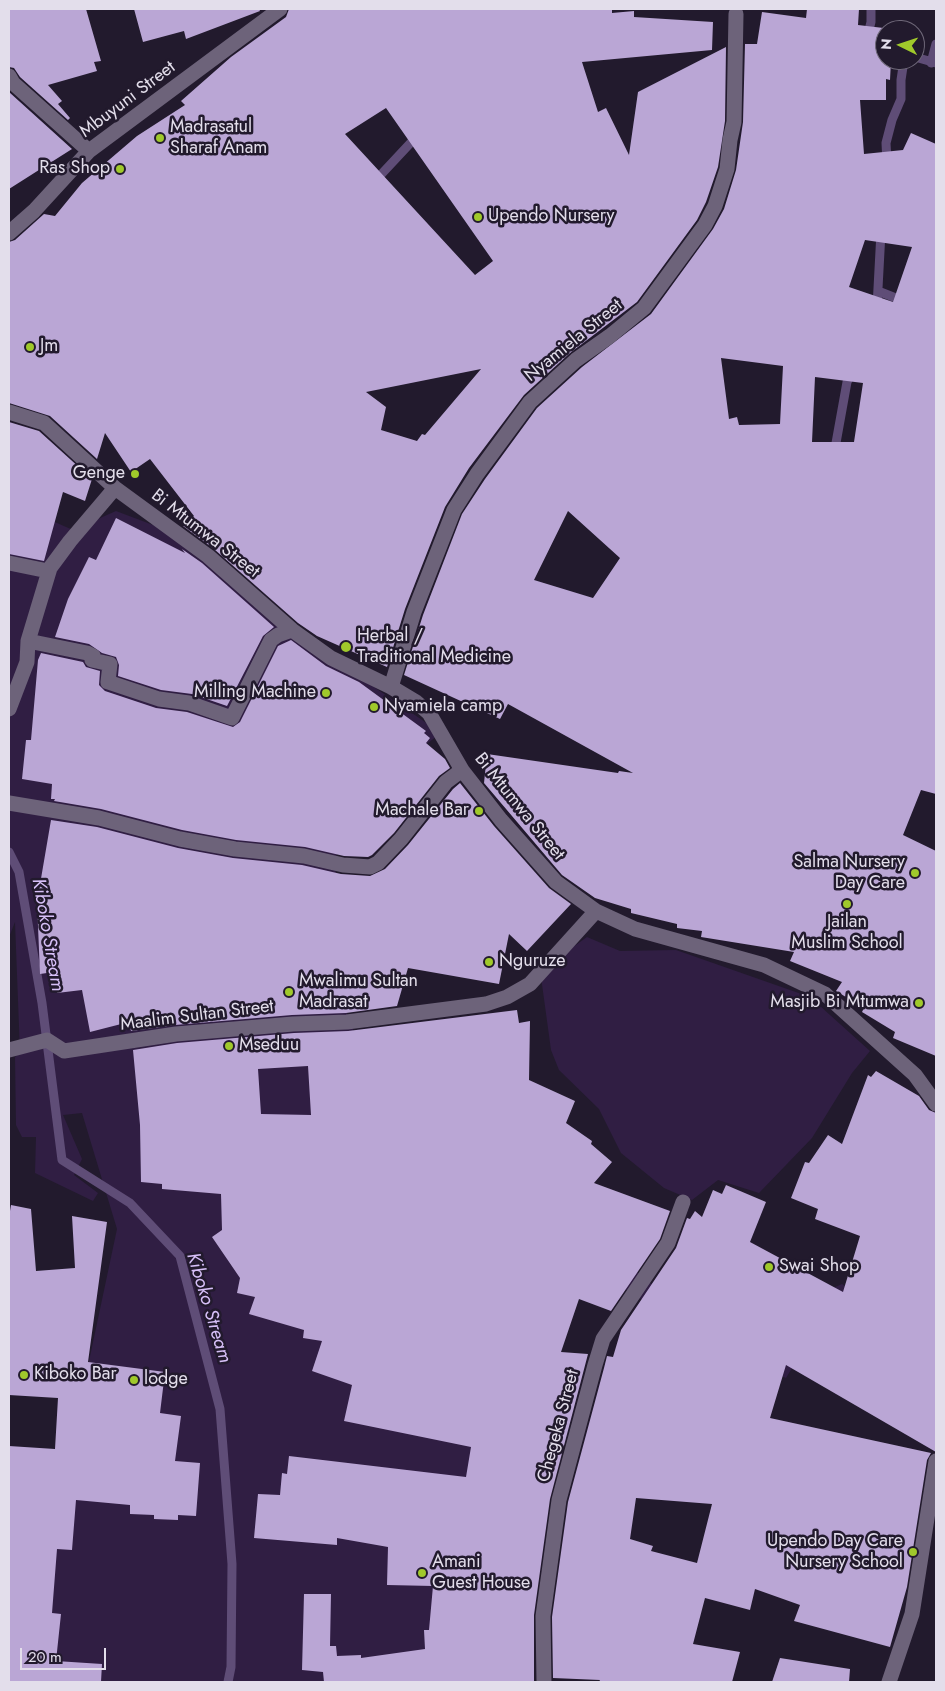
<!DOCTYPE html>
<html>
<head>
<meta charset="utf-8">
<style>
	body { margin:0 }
	#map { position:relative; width:945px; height:1691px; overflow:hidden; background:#221a2d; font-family:Jost,sans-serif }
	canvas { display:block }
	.frame { position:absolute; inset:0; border:10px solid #e3deeb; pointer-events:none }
	.north { position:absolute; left:875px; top:20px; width:50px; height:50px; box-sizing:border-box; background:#221a2d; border:1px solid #6f6879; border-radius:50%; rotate:274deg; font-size:14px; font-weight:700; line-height:20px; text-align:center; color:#e3deeb }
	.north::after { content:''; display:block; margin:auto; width:18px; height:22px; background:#a0c92b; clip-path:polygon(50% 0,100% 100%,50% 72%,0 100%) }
	.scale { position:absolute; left:20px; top:1648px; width:86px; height:22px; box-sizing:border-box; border:2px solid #e3deeb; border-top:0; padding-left:6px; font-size:15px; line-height:18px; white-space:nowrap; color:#e3deeb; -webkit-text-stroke:4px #221a2d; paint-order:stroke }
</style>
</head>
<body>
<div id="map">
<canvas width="945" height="1691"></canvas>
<div class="frame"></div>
<div class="north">N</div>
<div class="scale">20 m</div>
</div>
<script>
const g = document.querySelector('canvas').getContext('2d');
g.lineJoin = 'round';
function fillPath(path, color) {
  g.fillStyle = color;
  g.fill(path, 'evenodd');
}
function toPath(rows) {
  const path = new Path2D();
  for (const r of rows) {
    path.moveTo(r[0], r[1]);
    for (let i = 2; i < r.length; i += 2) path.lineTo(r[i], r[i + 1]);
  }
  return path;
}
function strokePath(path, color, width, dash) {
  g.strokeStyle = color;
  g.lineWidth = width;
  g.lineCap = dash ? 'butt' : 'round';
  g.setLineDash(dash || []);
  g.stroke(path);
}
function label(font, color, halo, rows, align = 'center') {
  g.font = font + ' Jost,sans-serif';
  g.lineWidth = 5;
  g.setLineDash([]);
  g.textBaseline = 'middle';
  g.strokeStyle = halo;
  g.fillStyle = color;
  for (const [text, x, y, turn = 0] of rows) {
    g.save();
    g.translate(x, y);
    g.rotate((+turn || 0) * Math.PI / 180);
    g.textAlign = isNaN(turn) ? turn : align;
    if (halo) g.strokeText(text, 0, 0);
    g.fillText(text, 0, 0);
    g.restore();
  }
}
fillPath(toPath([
	[9,502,73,530,116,511,161,528,304,639,441,733,377,782,332,863,358,926,345,1008,366,1064,521,1176,718,1339,842,1284,936,1343,936,1383,866,1310,835,1297,786,1378,744,1362,717,1348,523,1223,494,1433,465,1682,21,1682,117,1229,82,1113,63,1115,82,1159,74,1175,98,1193,93,1201,35,1173,36,1137,22,1137,16,1125,15,1057,20,1053,15,922,9,937],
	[587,937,620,951,676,950,810,997,870,1051,852,1073,812,1138,759,1193,718,1180,692,1200,664,1188,621,1153,599,1109,559,1070,551,1050,541,977,555,960]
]), '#301e43');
strokePath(toPath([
	[867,38,871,22,871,9],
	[915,57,936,63],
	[931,63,936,44],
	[887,163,886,143,892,120,901,99,901,80,904,60],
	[375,181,417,136],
	[878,291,906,302],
	[877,307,881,232],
	[834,454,847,382,852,372],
	[9,852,19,872,42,1003,62,1160,130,1203,180,1256,220,1409,232,1564,231,1667,228,1682]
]), '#5f4d77', 9);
fillPath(toPath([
	[9,9,86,9,101,61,94,62,97,71,48,85,62,101,58,104,70,118,68,120,20,77,14,68,9,67],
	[134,9,259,9,260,11,186,39,184,31,143,42],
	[289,9,612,9,612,13,634,11,634,17,713,22,712,50,582,62,598,112,606,108,629,155,638,92,726,47,725,121,718,167,706,202,697,220,637,302,570,353,524,395,469,468,445,507,405,609,387,667,317,636,298,623,214,549,183,526,194,516,150,459,131,472,105,433,97,459,50,416,9,403,9,242,15,240,44,214,55,216,82,183,137,136,185,105,181,101,231,57,286,17],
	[386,108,493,261,475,275,345,134],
	[481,369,425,435,422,434,417,441,381,430,386,407,366,392],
	[807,9,859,9,858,25,892,29,885,30,885,60,891,60,890,80,886,79,886,100,860,100,864,154,903,150,911,133,936,144,936,794,921,790,903,835,936,851,936,1056,893,1038,895,1032,862,1012,864,1008,836,991,842,982,790,961,794,952,701,937,702,931,677,928,677,924,631,913,631,909,595,898,562,875,484,783,487,754,618,773,619,771,633,773,508,704,500,719,404,675,423,615,462,514,485,479,537,408,582,367,651,314,713,229,724,209,736,170,743,122,745,44,757,44,762,12,806,18],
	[865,240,912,247,893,302,849,287],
	[721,358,783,366,780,424,739,425,737,417,729,419],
	[815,377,863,383,854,442,812,442],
	[568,511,620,558,593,598,534,580],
	[9,92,72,149,9,189],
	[9,422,39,431,92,479,85,501,63,492,44,561,9,554],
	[116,518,185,553,182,549,202,563,274,627,263,636,227,706,192,694,161,690,118,676,119,665,116,657,102,653,89,644,55,637,68,599,89,557,96,560],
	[291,640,326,666,359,682,426,731,424,733,430,738,426,743,445,759,450,768,439,776,394,833,372,855,368,857,344,856,305,847,236,840,182,830,101,809,54,801,55,799,51,799,52,784,22,779,26,740,31,740,38,660,41,653,83,662,86,667,100,671,99,685,105,691,156,708,187,712,233,727,240,722,278,646],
	[460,783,494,826,549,888,571,904,527,951,509,934,499,984,408,968,397,1006,346,1013,292,1015,175,1025,131,1031,129,1022,90,1032,82,990,57,993,54,972,40,974,37,902,51,820,97,827,178,848,233,858,302,865,341,874,370,876,385,869,408,845,453,789],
	[517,1010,519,1023,530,1021,529,1080,575,1101,566,1123,592,1141,591,1144,612,1162,594,1183,670,1211,660,1239,611,1311,579,1299,561,1352,588,1354,550,1499,534,1615,534,1682,324,1682,323,1672,302,1670,304,1594,331,1594,330,1646,336,1646,337,1656,361,1655,361,1658,425,1649,424,1630,429,1630,433,1586,387,1585,388,1547,337,1538,337,1545,254,1538,258,1494,280,1495,282,1473,287,1474,289,1456,466,1477,471,1447,344,1421,352,1385,312,1371,322,1341,303,1338,304,1330,249,1314,255,1297,237,1293,240,1278,212,1237,222,1230,221,1194,162,1189,162,1184,141,1182,140,1125,133,1050,177,1043,294,1033,348,1031],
	[308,1066,311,1115,261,1114,258,1069],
	[876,1071,919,1096,929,1110,936,1113,936,1452,786,1365,770,1418,931,1453,927,1460,907,1587,890,1647,794,1621,800,1605,755,1589,750,1610,705,1598,693,1644,740,1652,732,1682,599,1682,600,1680,553,1678,552,1617,568,1502,604,1368,607,1356,613,1357,621,1330,676,1248,687,1218,690,1219,695,1211,702,1217,713,1190,722,1194,726,1185,766,1202,750,1242,843,1292,860,1236,815,1219,818,1209,791,1198,805,1162,809,1163,828,1135,842,1144,868,1075,871,1077],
	[636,1498,712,1504,697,1563,651,1551,653,1546,630,1539],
	[11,1205,31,1209,36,1271,75,1268,72,1216,107,1222,88,1362,165,1372,160,1413,181,1416,175,1461,200,1463,196,1516,178,1515,178,1520,154,1519,154,1515,130,1514,130,1505,76,1500,72,1550,57,1549,52,1613,61,1614,56,1661,102,1664,101,1682,9,1682,9,1446,55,1449,58,1398,9,1395,9,1217],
	[780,1658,850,1669,849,1682,772,1682]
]), '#baa6d5');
strokePath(toPath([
	[9,76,13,83,89,151],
	[9,233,34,211,89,151,280,9],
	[9,412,44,423,115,488,208,556,292,630,331,658,391,687,416,702,429,713,462,770,501,820,556,882,596,911,635,929,764,965,825,994,915,1075,936,1104],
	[9,563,48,571,50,568],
	[28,641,87,653,93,656,92,660,110,664,108,682,159,699,189,703,232,718,271,640,278,635,292,630],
	[391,687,414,612,454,510,477,474,530,402,576,360,610,336,644,308,705,225,715,206,727,169,730,140,734,122,736,14],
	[9,709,27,662,28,641,50,568,70,541,115,488],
	[9,803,99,818,180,839,235,849,304,856,343,865,370,867,378,863,401,839,446,782,462,770],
	[9,1050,47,1040,64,1051,176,1034,293,1024,347,1022,486,1004,507,997,530,984,596,911],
	[544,1682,543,1616,559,1500,595,1365,603,1339,668,1243,683,1202],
	[889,1682,912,1614,936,1461]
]), '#6d637a', 15);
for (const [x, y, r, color] of [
	[160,138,5,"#a0c92b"],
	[120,169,5,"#a0c92b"],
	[478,217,5,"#a0c92b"],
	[30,347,5,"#a0c92b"],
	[135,474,5,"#a0c92b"],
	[346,647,6,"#a0c92b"],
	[326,693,5,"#a0c92b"],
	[374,707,5,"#a0c92b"],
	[479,811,5,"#a0c92b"],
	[915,873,5,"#a0c92b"],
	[847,904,5,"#a0c92b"],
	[489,962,5,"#a0c92b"],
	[289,992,5,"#a0c92b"],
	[919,1003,5,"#a0c92b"],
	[229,1046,5,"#a0c92b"],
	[769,1267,5,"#a0c92b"],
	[24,1375,5,"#a0c92b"],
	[134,1380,5,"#a0c92b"],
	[913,1552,5,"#a0c92b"],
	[422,1573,5,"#a0c92b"]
]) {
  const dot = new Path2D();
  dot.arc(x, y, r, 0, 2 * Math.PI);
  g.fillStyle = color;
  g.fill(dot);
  strokePath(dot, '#221a2d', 2);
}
label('18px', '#e3deeb', '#221a2d', [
	["Mbuyuni Street",128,100,-37],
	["Nyamiela Street",574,341,-39],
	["Bi Mtumwa Street",205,534,38],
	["Bi Mtumwa Street",519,807,51],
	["Maalim Sultan Street",197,1016,-7],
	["Chegeka Street",559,1426,-75]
]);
label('18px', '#e3deeb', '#221a2d', [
	["Madrasatul",170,128],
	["Sharaf Anam",170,149],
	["Ras Shop",110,169,"right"],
	["Upendo Nursery",488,217],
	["Jm",40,347],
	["Genge",125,474,"right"],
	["Herbal /",357,637],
	["Traditional Medicine",357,658],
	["Milling Machine",316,693,"right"],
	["Nyamiela camp",384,707],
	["Machale Bar",469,811,"right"],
	["Salma Nursery",905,863,"right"],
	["Day Care",905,884,"right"],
	["Jailan",847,923,"center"],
	["Muslim School",847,944,"center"],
	["Nguruze",499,962],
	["Mwalimu Sultan",299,982],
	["Madrasat",299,1003],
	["Masjib Bi Mtumwa",909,1003,"right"],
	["Mseduu",239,1046],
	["Swai Shop",779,1267],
	["Kiboko Bar",34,1375],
	["lodge",144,1380],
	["Upendo Day Care",903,1542,"right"],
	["Nursery School",903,1563,"right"],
	["Amani",432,1563],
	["Guest House",432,1584]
], 'left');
label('italic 19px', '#d6bff7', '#221a2d', [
	["Kiboko Stream",47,935,80],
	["Kiboko Stream",208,1308,73]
]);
</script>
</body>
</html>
